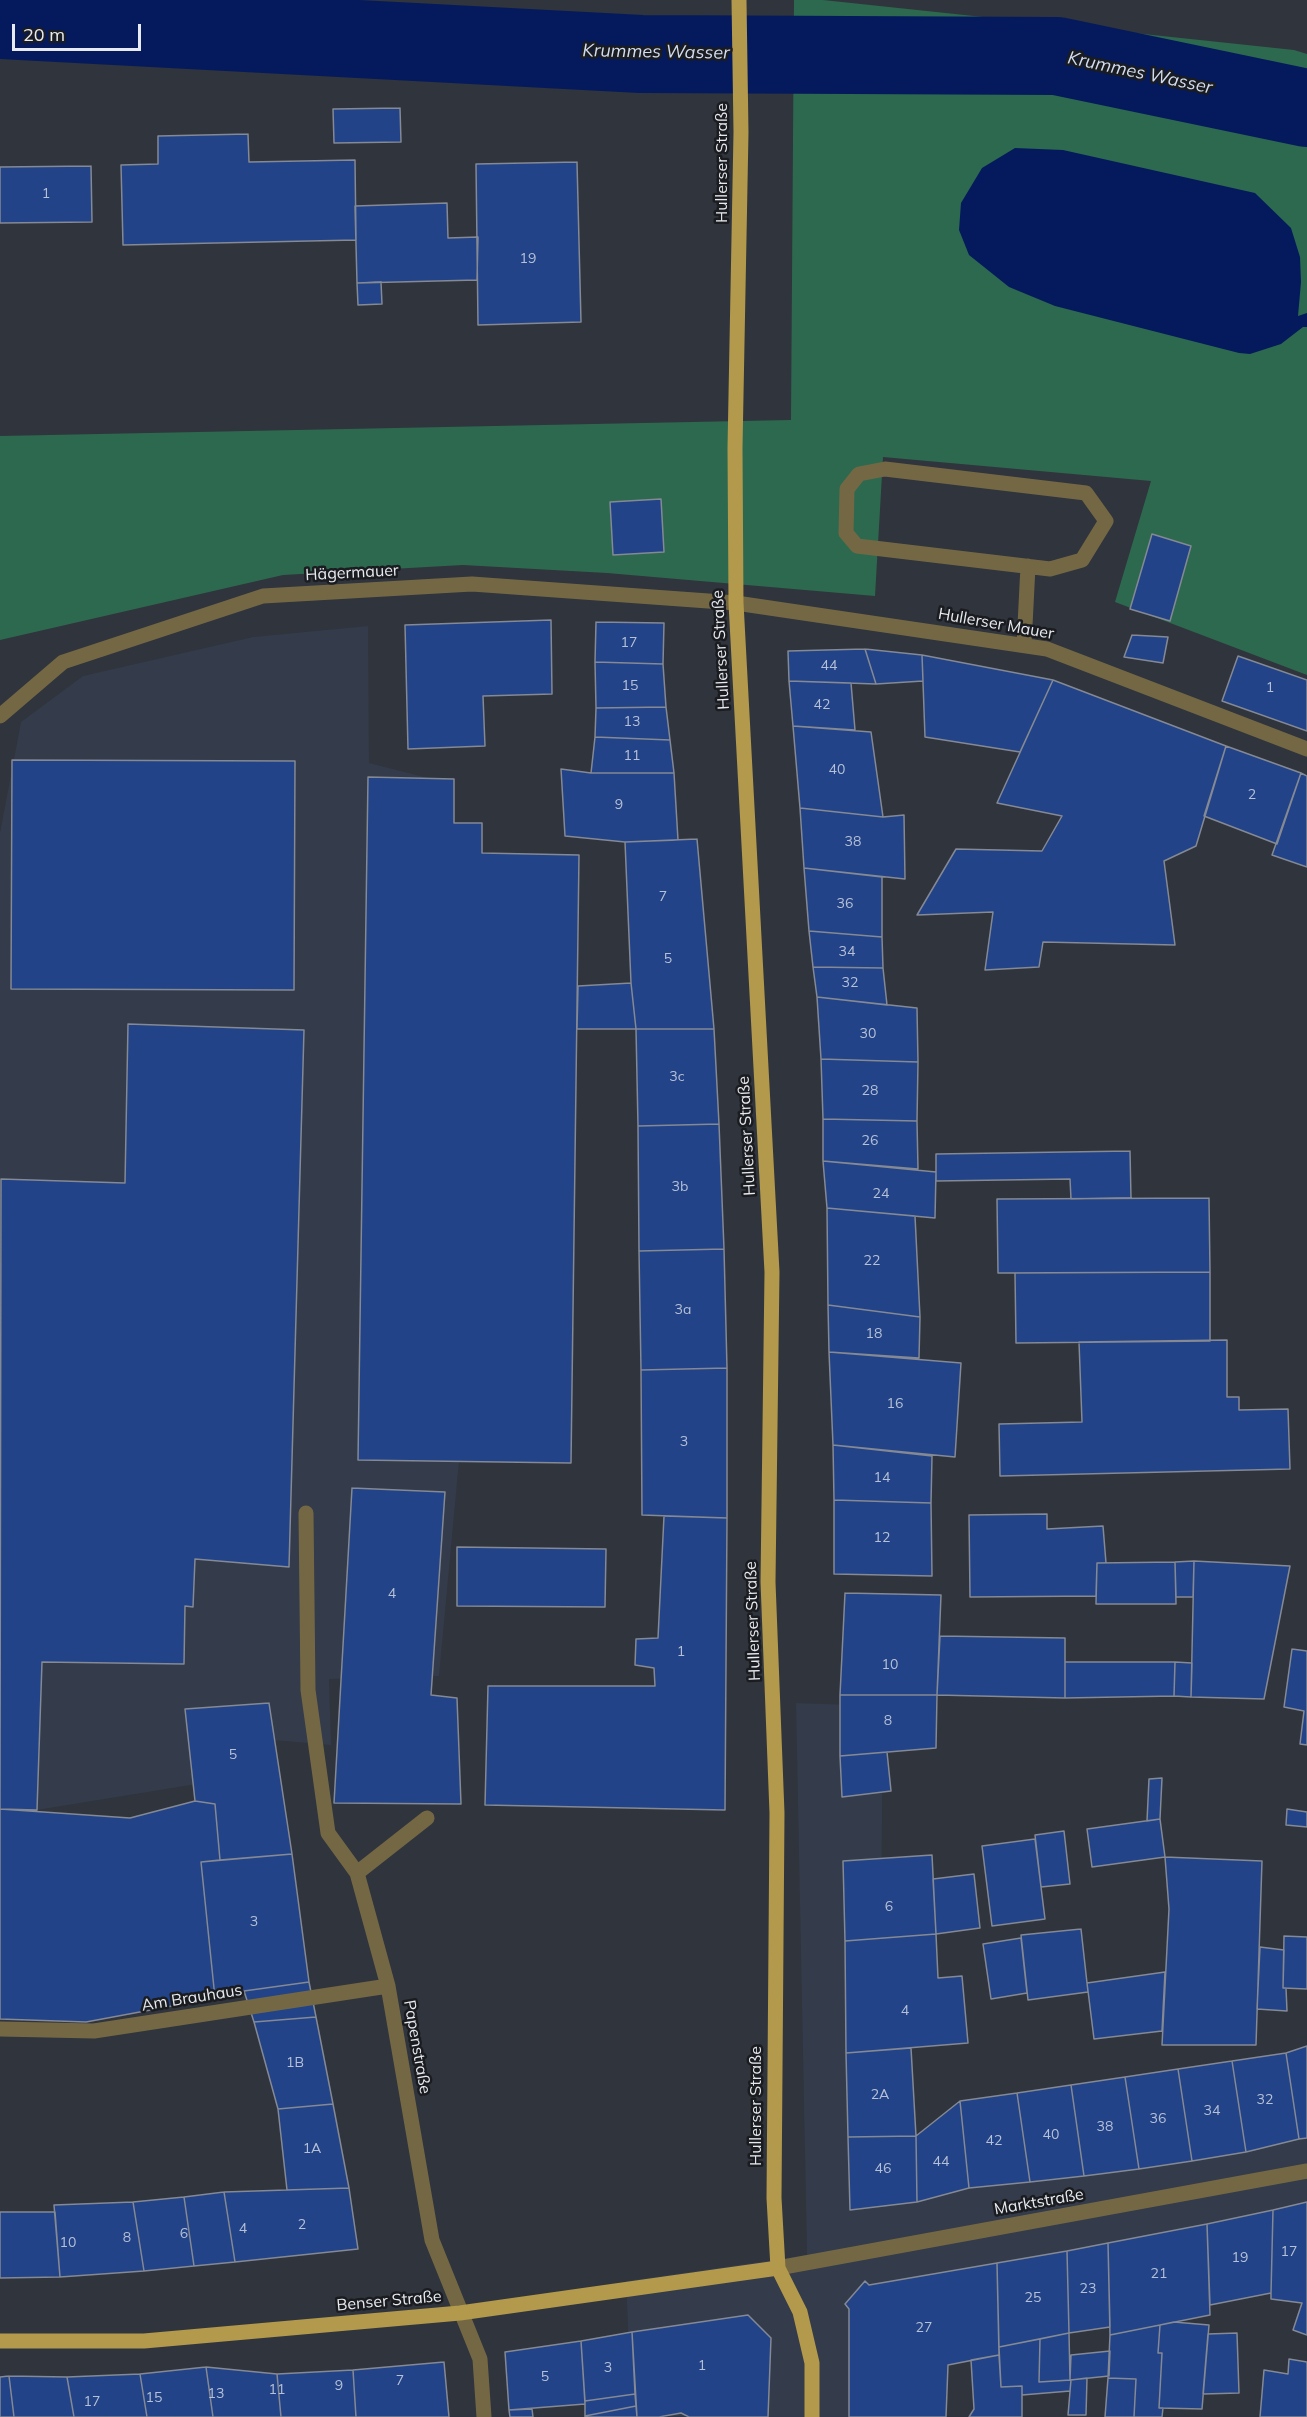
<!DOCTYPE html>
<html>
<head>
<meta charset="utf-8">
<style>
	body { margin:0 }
	#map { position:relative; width:1307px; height:2417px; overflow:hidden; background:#30343d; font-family:Mulish,sans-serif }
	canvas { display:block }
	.scale { position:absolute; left:12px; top:24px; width:129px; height:27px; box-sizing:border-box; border:3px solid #e7eaf0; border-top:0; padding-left:8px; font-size:18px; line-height:21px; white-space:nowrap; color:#e7eaf0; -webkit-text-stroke:4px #1a1c20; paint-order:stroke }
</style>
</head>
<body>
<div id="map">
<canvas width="1307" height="2417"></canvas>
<div class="scale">20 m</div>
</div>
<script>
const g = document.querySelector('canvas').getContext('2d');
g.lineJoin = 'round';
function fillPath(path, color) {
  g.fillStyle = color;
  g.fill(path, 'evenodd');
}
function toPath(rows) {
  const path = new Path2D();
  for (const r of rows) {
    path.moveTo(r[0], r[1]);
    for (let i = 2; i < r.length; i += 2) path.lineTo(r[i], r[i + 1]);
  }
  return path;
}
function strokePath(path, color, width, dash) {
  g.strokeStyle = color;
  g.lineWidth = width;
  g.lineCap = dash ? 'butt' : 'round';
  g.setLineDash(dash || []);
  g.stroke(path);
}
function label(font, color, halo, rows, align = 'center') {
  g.font = font + ' Mulish,sans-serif';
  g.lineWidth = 5;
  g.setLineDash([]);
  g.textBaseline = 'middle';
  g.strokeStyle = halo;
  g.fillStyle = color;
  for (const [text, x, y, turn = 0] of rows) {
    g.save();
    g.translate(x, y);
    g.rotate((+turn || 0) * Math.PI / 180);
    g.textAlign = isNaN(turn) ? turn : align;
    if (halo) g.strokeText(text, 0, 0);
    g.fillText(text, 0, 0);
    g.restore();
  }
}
fillPath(toPath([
	[368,626,369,763,432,779,454,779,454,823,482,823,482,853,579,855,571,1463,459,1461,439,1676,329,1679,331,1745,273,1740,203,1783,37,1810,0,1809,0,833,21,722,83,676,253,637],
	[796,1703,883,1706,879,2152,1307,2092,1307,2239,893,2326,893,2417,632,2417,626,2281,807,2255]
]), '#343b4a');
fillPath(toPath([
	[794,0,823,0,1294,50,1307,54,1307,675,1115,602,1151,481,883,457,875,596,607,573,463,565,283,575,0,640,0,436,791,420]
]), '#2d694f');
fillPath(toPath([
	[1015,148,1063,150,1255,193,1291,228,1300,257,1301,282,1298,316,1307,313,1307,327,1303,327,1281,344,1250,354,1239,353,1055,306,1009,287,969,255,959,230,961,203,982,168]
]), '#051a5c');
strokePath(toPath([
	[0,20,641,54,1057,56,1307,108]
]), '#051a5c', 78);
const building = toPath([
	[400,108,401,142,334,143,333,109,400,108],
	[248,134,249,162,355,160,356,240,123,245,121,165,158,164,158,136,248,134],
	[577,162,581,322,478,325,476,164,577,162],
	[91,166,92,222,0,223,0,167,91,166],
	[447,203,448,238,478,237,477,280,357,283,355,206,447,203],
	[381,282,382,304,358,305,357,283,381,282],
	[661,499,664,552,613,555,610,502,661,499],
	[1152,534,1191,546,1170,621,1130,609,1152,534],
	[551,620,552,694,483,696,485,746,408,749,405,625,551,620],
	[596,622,664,623,663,664,595,662,596,622],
	[1132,635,1168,637,1163,663,1124,657,1132,635],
	[865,649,876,684,789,681,788,651,865,649],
	[865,649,922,655,923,681,876,684,865,649],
	[922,655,1053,680,1020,752,925,737,922,655],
	[1238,656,1307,680,1307,731,1222,701,1238,656],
	[595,662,663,664,666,707,596,708,595,662],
	[1053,680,1226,746,1196,846,1164,861,1175,945,1043,942,1039,967,985,970,993,912,917,915,956,849,1042,851,1062,816,997,803,1053,680],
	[789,681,851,683,855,730,793,726,789,681],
	[666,707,670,740,595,737,596,708,666,707],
	[793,726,871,732,883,817,800,808,793,726],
	[595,737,670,740,674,773,591,773,595,737],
	[1226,746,1301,773,1277,844,1204,816,1226,746],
	[12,760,295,761,294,990,11,989,12,760],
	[561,769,591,773,674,773,678,840,625,842,565,836,561,769],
	[1301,773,1307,776,1307,867,1272,855,1301,773],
	[368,777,454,779,454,823,482,823,482,853,579,855,571,1463,358,1460,368,777],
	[800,808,883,817,904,815,905,879,804,868,800,808],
	[697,839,714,1029,636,1029,631,983,625,842,697,839],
	[804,868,882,877,882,937,809,931,804,868],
	[809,931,882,937,883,968,813,967,809,931],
	[813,967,883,968,887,1005,817,997,813,967],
	[631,983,636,1029,577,1029,578,986,631,983],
	[817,997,917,1008,918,1062,821,1059,817,997],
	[128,1024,304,1030,289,1567,195,1559,193,1607,185,1606,184,1664,42,1662,37,1810,0,1809,1,1179,125,1183,128,1024],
	[636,1029,714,1029,719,1124,638,1126,636,1029],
	[821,1059,918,1062,917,1121,823,1119,821,1059],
	[823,1119,917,1121,918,1169,823,1161,823,1119],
	[719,1124,724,1249,639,1251,638,1126,719,1124],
	[1130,1151,1131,1198,1071,1199,1070,1179,936,1181,936,1154,1130,1151],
	[823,1161,936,1172,935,1218,827,1208,823,1161],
	[1209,1198,1210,1272,998,1273,997,1199,1209,1198],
	[827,1208,915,1216,920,1317,828,1305,827,1208],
	[724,1249,727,1368,641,1370,639,1251,724,1249],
	[1210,1272,1210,1341,1016,1343,1015,1273,1210,1272],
	[828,1305,920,1317,919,1358,829,1352,828,1305],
	[1227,1340,1227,1397,1239,1397,1239,1410,1288,1409,1290,1469,1000,1476,999,1424,1082,1422,1079,1342,1227,1340],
	[829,1352,961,1363,955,1457,833,1445,829,1352],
	[727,1368,727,1518,642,1515,641,1370,727,1368],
	[833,1445,932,1456,931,1503,834,1500,833,1445],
	[352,1488,445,1492,431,1695,457,1698,461,1804,334,1803,352,1488],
	[834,1500,931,1503,932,1576,834,1574,834,1500],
	[1047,1514,1047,1529,1103,1526,1106,1563,1097,1563,1096,1596,970,1597,969,1515,1047,1514],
	[664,1516,727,1518,725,1810,485,1805,488,1686,655,1686,654,1668,635,1665,636,1639,658,1638,664,1516],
	[457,1547,606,1549,605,1607,457,1606,457,1547],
	[1194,1561,1290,1566,1264,1699,1191,1697,1194,1561],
	[1194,1561,1193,1597,1176,1597,1175,1562,1194,1561],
	[1175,1562,1176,1604,1096,1604,1097,1563,1175,1562],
	[845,1593,941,1595,937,1695,840,1695,845,1593],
	[940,1636,1065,1638,1065,1698,937,1695,940,1636],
	[1292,1649,1307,1651,1307,1745,1300,1744,1304,1711,1284,1707,1292,1649],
	[1065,1662,1175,1662,1174,1696,1065,1698,1065,1662],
	[1175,1662,1192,1663,1191,1697,1174,1696,1175,1662],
	[840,1695,937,1695,936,1748,840,1756,840,1695],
	[269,1703,292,1854,220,1860,215,1804,195,1801,185,1709,269,1703],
	[887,1752,891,1791,842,1797,840,1756,887,1752],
	[1162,1778,1160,1819,1147,1821,1149,1779,1162,1778],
	[195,1801,215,1804,220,1860,201,1862,215,1998,86,2022,0,2019,0,1809,130,1818,195,1801],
	[1287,1809,1307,1812,1307,1827,1286,1825,1287,1809],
	[1160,1819,1165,1857,1092,1867,1087,1829,1160,1819],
	[1064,1831,1070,1884,1041,1887,1035,1835,1064,1831],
	[1035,1839,1045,1919,992,1926,982,1846,1035,1839],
	[292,1854,309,1982,244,1991,215,1998,201,1862,292,1854],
	[932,1855,936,1934,845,1941,843,1861,932,1855],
	[1165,1857,1262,1861,1256,2045,1162,2045,1169,1909,1165,1857],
	[974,1874,980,1928,936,1934,933,1879,974,1874],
	[1081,1929,1088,1992,1028,2000,1021,1935,1081,1929],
	[936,1934,938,1978,962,1976,968,2043,846,2053,845,1941,936,1934],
	[1284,1936,1307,1937,1307,1989,1283,1988,1284,1936],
	[1021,1938,1027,1993,991,1999,983,1944,1021,1938],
	[1260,1947,1284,1950,1283,1988,1286,1988,1287,2011,1257,2009,1260,1947],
	[1165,1972,1162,2031,1094,2039,1087,1983,1165,1972],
	[309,1982,316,2017,254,2022,244,1991,309,1982],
	[316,2017,333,2104,278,2109,254,2022,316,2017],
	[1307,2046,1307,2138,1299,2139,1286,2053,1307,2046],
	[911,2048,916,2136,848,2137,846,2053,911,2048],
	[1286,2053,1299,2139,1246,2152,1232,2061,1286,2053],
	[1232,2061,1246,2152,1192,2161,1178,2069,1232,2061],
	[1178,2069,1192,2161,1139,2169,1125,2077,1178,2069],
	[1125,2077,1139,2169,1084,2176,1071,2085,1125,2077],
	[1071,2085,1084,2176,1030,2182,1017,2093,1071,2085],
	[1017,2093,1030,2182,969,2188,960,2101,1017,2093],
	[960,2101,969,2188,917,2202,916,2136,960,2101],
	[333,2104,349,2188,287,2190,278,2109,333,2104],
	[916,2136,917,2202,850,2210,848,2137,916,2136],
	[349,2188,358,2249,235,2262,224,2192,349,2188],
	[224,2192,235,2262,194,2266,184,2197,224,2192],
	[184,2197,194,2266,144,2271,133,2202,184,2197],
	[133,2202,144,2271,60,2277,54,2205,133,2202],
	[1307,2202,1307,2335,1293,2330,1302,2303,1271,2299,1271,2293,1273,2210,1307,2202],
	[1273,2210,1271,2293,1210,2305,1207,2224,1273,2210],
	[0,2212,55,2212,60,2277,0,2278,0,2212],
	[1207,2224,1210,2315,1110,2335,1108,2243,1207,2224],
	[1108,2243,1110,2327,1069,2333,1067,2251,1108,2243],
	[1067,2251,1069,2333,999,2347,997,2263,1067,2251],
	[997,2263,999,2355,948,2365,946,2417,849,2417,849,2309,845,2304,865,2281,869,2285,997,2263],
	[748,2315,771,2338,768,2417,689,2417,681,2413,659,2417,637,2417,632,2332,748,2315],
	[1174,2322,1209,2325,1202,2409,1159,2408,1162,2353,1158,2353,1160,2325,1174,2322],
	[1160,2325,1158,2353,1162,2353,1159,2408,1163,2408,1162,2417,1134,2417,1136,2379,1108,2378,1110,2335,1160,2325],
	[632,2332,635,2394,585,2401,581,2341,632,2332],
	[1069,2333,1070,2380,1039,2382,1040,2339,1069,2333],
	[1237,2333,1239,2393,1203,2394,1208,2334,1237,2333],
	[1040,2339,1039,2382,1071,2380,1070,2391,1022,2395,1022,2386,1001,2387,999,2347,1040,2339],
	[581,2341,585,2404,509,2410,505,2352,581,2341],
	[1110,2351,1109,2376,1070,2380,1071,2355,1110,2351],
	[999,2355,1001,2387,1022,2386,1022,2417,969,2417,974,2409,971,2360,999,2355],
	[1289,2359,1307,2362,1307,2417,1260,2417,1264,2370,1288,2374,1289,2359],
	[444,2362,449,2417,356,2417,353,2370,444,2362],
	[206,2367,213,2417,147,2417,140,2374,206,2367],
	[206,2367,277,2374,281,2417,213,2417,206,2367],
	[353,2370,356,2417,281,2417,277,2374,353,2370],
	[140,2374,147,2417,74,2417,67,2377,140,2374],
	[9,2376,14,2417,0,2417,0,2377,9,2376],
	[9,2376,67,2377,74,2417,14,2417,9,2376],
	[1087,2378,1086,2415,1068,2415,1071,2380,1087,2378],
	[1108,2378,1136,2379,1134,2417,1105,2417,1108,2378],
	[635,2394,636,2406,585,2416,585,2401,635,2394],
	[636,2406,637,2417,585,2417,585,2416,636,2406],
	[532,2409,533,2417,510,2417,509,2410,532,2409]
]);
fillPath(building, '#224387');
strokePath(building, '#848994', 1.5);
strokePath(toPath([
	[885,469,1086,493,1106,521,1082,560,1050,569,857,546,846,533,847,489,859,474,885,469],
	[1024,645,1028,566],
	[0,716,63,662,263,596,472,584,736,603,1047,649,1307,749],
	[306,1513,308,1690,328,1833,357,1873,388,1986,432,2240,480,2359,484,2417],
	[357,1873,427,1818],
	[0,2029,94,2031,388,1986],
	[778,2268,1307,2171]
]), '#746844', 15);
strokePath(toPath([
	[739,0,741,132,735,448,736,603,772,1272,768,1582,777,1813,774,2198,778,2268,800,2312,812,2363,812,2417],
	[0,2341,144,2341,460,2313,778,2268]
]), '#b2994b', 15);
label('14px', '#b6c0d6', null, [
	["1",46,194],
	["19",528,259],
	["17",629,643],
	["44",829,666],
	["15",630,686],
	["1",1270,688],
	["42",822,705],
	["13",632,722],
	["11",632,756],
	["40",837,770],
	["2",1252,795],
	["9",619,805],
	["38",853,842],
	["7",663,897],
	["36",845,904],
	["34",847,952],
	["5",668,959],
	["32",850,983],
	["30",868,1034],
	["3c",677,1077],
	["28",870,1091],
	["26",870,1141],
	["3b",680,1187],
	["24",881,1194],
	["22",872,1261],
	["3a",683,1310],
	["18",874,1334],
	["16",895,1404],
	["3",684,1442],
	["14",882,1478],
	["12",882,1538],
	["4",392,1594],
	["1",681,1652],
	["10",890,1665],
	["8",888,1721],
	["5",233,1755],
	["6",889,1907],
	["3",254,1922],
	["4",905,2011],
	["1B",295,2063],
	["2A",880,2095],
	["32",1265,2100],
	["34",1212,2111],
	["36",1158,2119],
	["38",1105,2127],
	["40",1051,2135],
	["42",994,2141],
	["1A",312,2149],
	["44",941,2162],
	["46",883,2169],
	["2",302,2225],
	["4",243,2229],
	["6",184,2234],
	["8",127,2238],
	["10",68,2243],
	["17",1289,2252],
	["19",1240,2258],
	["21",1159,2274],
	["23",1088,2289],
	["25",1033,2298],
	["27",924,2328],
	["1",702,2366],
	["3",608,2368],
	["5",545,2377],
	["7",400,2381],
	["9",339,2386],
	["11",277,2390],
	["13",216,2394],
	["15",154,2398],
	["17",92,2402]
]);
label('16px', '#e7eaf0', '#1a1c20', [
	["Hullerser Straße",722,163,-90],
	["Hägermauer",352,573,-3],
	["Hullerser Mauer",996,624,10],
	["Hullerser Straße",721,650,-93],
	["Hullerser Straße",747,1136,-93],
	["Hullerser Straße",753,1621,-92],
	["Am Brauhaus",192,1998,-9],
	["Papenstraße",417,2047,80],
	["Hullerser Straße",756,2106,-90],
	["Marktstraße",1039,2202,-10],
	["Benser Straße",389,2301,-5]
]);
label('italic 18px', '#d2ddf1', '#1a1c20', [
	["Krummes Wasser",656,52,1],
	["Krummes Wasser",1140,73,12]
]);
</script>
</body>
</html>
